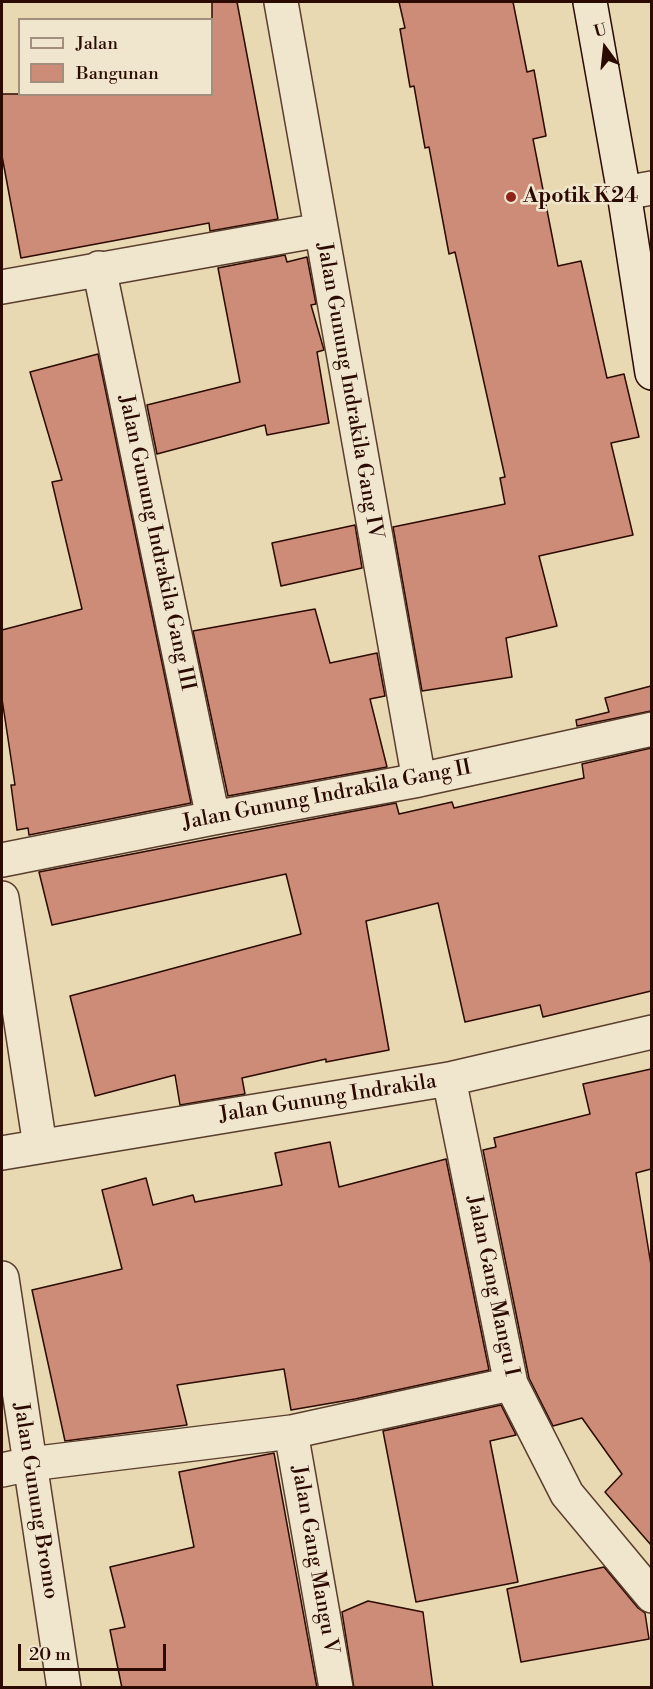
<!DOCTYPE html>
<html>
<head>
<meta charset="utf-8">
<style>
	body { margin:0 }
	#map { position:relative; width:653px; height:1689px; overflow:hidden; background:#e8d9b3; font-family:"Libre Bodoni",serif }
	canvas { display:block }
	.frame { position:absolute; inset:0; border:3px solid #2b0a00; pointer-events:none }
	.legend { position:absolute; left:18px; top:18px; width:195px; height:78px; box-sizing:border-box; background:#f0e6ce; border:2px solid #a18e7c; margin:0; padding:8px 10px; list-style:none; font-size:18px; color:#2b0a00 }
	.legend li { display:flex; align-items:center; gap:12px; height:30px }
	.legend b { width:30px; border:2px solid #a18e7c }
	.north { position:absolute; left:575px; top:18px; width:60px; height:60px; -webkit-text-stroke:4px #f0e6ce; paint-order:stroke; rotate:345deg; font-size:16px; font-weight:700; line-height:24px; text-align:center; color:#2b0a00 }
	.north::after { content:''; display:block; margin:auto; width:21px; height:27px; background:#2b0a00; clip-path:polygon(50% 0,100% 100%,50% 72%,0 100%) }
	.scale { position:absolute; left:18px; top:1644px; width:148px; height:27px; box-sizing:border-box; border:3px solid #2b0a00; border-top:0; padding-left:8px; font-size:18px; line-height:21px; white-space:nowrap; color:#2b0a00; -webkit-text-stroke:4px #f0e6ce; paint-order:stroke }
</style>
</head>
<body>
<div id="map">
<canvas width="653" height="1689"></canvas>
<div class="frame"></div>
<ul class="legend">
<li><b style="height:8px;background:#f0e6ce"></b>Jalan</li>
<li><b style="height:16px;background:#cd8c77"></b>Bangunan</li>
</ul>
<div class="north">U</div>
<div class="scale">20 m</div>
</div>
<script>
const g = document.querySelector('canvas').getContext('2d');
g.lineJoin = 'round';
function fillPath(path, color) {
  g.fillStyle = color;
  g.fill(path, 'evenodd');
}
function toPath(rows) {
  const path = new Path2D();
  for (const r of rows) {
    path.moveTo(r[0], r[1]);
    for (let i = 2; i < r.length; i += 2) path.lineTo(r[i], r[i + 1]);
  }
  return path;
}
function strokePath(path, color, width, dash) {
  g.strokeStyle = color;
  g.lineWidth = width;
  g.lineCap = dash ? 'butt' : 'round';
  g.setLineDash(dash || []);
  g.stroke(path);
}
function label(font, color, halo, rows, align = 'center') {
  g.font = font + ' "Libre Bodoni",serif';
  g.lineWidth = 5;
  g.setLineDash([]);
  g.textBaseline = 'middle';
  g.strokeStyle = halo;
  g.fillStyle = color;
  for (const [text, x, y, turn = 0] of rows) {
    g.save();
    g.translate(x, y);
    g.rotate((+turn || 0) * Math.PI / 180);
    g.textAlign = isNaN(turn) ? turn : align;
    if (halo) g.strokeText(text, 0, 0);
    g.fillText(text, 0, 0);
    g.restore();
  }
}
const building = toPath([
	[212,2,237,2,278,219,210,231,209,223,21,258,2,156,2,94,212,94,212,2],
	[399,2,513,2,527,72,534,70,546,136,533,139,558,266,581,261,607,378,624,374,639,437,611,443,633,535,539,556,557,626,506,638,512,677,422,691,393,527,505,504,500,478,505,477,455,252,449,254,429,147,425,148,414,86,410,87,400,29,405,28,399,2],
	[285,255,287,262,307,257,316,304,311,305,324,350,317,352,329,423,267,435,265,425,157,454,147,405,240,382,218,268,285,255],
	[98,354,191,803,29,835,28,828,17,830,11,785,15,785,2,699,2,630,82,609,52,482,62,480,30,372,98,354],
	[355,525,362,568,281,586,272,543,355,525],
	[315,609,330,663,377,653,385,696,370,699,387,767,228,796,193,631,315,609],
	[651,686,651,711,577,726,576,720,609,712,605,698,651,686],
	[651,748,651,991,543,1017,540,1005,465,1022,438,903,366,921,389,1050,326,1062,326,1059,242,1078,245,1094,180,1105,175,1075,95,1096,70,996,301,934,286,874,52,925,39,872,396,803,399,814,452,802,454,808,584,778,582,764,651,748],
	[651,1069,651,1169,636,1173,651,1265,651,1545,605,1492,622,1474,582,1418,553,1426,529,1378,483,1150,496,1147,494,1138,590,1114,583,1084,651,1069],
	[330,1142,339,1187,446,1159,489,1370,355,1399,291,1410,284,1369,177,1385,187,1425,65,1441,32,1290,122,1269,102,1190,146,1178,153,1205,193,1195,195,1202,282,1185,275,1153,330,1142],
	[501,1405,516,1435,490,1441,518,1582,416,1602,383,1431,501,1405],
	[274,1453,317,1688,122,1688,110,1630,125,1627,110,1567,194,1547,179,1472,274,1453],
	[604,1567,638,1608,645,1613,649,1639,521,1662,507,1589,604,1567],
	[368,1601,423,1612,433,1688,354,1688,342,1612,368,1601]
]);
fillPath(building, '#cd8c77');
strokePath(building, '#2b0a00', 1.5);
const street = toPath([
	[281,2,419,780],
	[624,193,652,188],
	[99,268,213,818],
	[2,287,321,230],
	[2,860,213,818,419,780,652,729],
	[2,898,40,1146],
	[449,1079,511,1384,567,1494,652,1596],
	[2,1153,449,1079,652,1032],
	[2,1278,64,1688],
	[291,1432,336,1688],
	[2,1470,30,1464,291,1432,511,1384]
]);
const secondary = toPath([
	[590,2,624,193,652,373]
]);
strokePath(street, '#5a3e2d', 36);
strokePath(secondary, '#2b0a00', 36);
strokePath(street, '#f0e6ce', 33);
strokePath(secondary, '#f0e6ce', 33);
for (const [x, y, r, color] of [
	[511,197,6,"#8f2418"]
]) {
  const dot = new Path2D();
  dot.arc(x, y, r, 0, 2 * Math.PI);
  g.fillStyle = color;
  g.fill(dot);
  strokePath(dot, '#f0e6ce', 2);
}
label('bold 21px', '#2b0a00', '#f0e6ce', [
	["Apotik K24",523,197]
], 'left');
label('21px', '#2b0a00', '#f0e6ce', [
	["Jalan Gunung Indrakila Gang IV",349,391,80],
	["Jalan Gunung Indrakila Gang III",156,543,78],
	["Jalan Gunung Indrakila Gang II",327,796,-11],
	["Jalan Gunung Indrakila",328,1099,-9],
	["Jalan Gang Mangu I",492,1286,78],
	["Jalan Gunung Bromo",35,1501,81],
	["Jalan Gang Mangu V",314,1560,80]
]);
</script>
</body>
</html>
